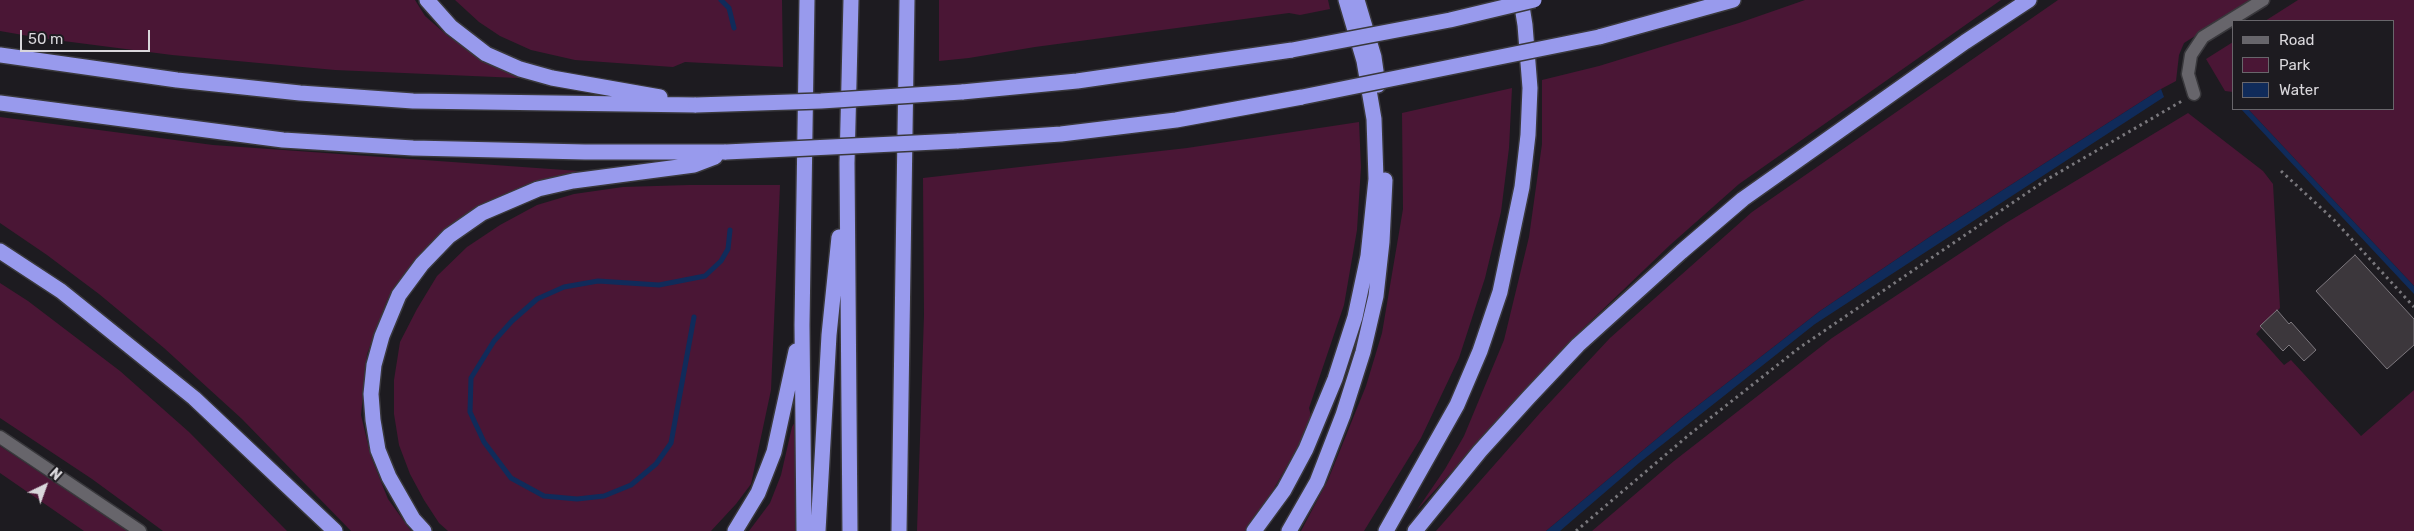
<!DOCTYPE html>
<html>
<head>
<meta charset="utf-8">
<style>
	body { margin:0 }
	#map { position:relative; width:2414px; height:531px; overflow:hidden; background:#1d1b20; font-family:Rubik,sans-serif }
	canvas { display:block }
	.legend { position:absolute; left:2232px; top:20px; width:162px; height:90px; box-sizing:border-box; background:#1d1b20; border:1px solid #68666b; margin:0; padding:6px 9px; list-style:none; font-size:15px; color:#d9d7db }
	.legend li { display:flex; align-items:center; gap:10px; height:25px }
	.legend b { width:25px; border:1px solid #68666b }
	.north { position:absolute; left:20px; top:461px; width:50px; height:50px; -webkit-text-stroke:4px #1d1b20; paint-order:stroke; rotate:42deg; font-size:14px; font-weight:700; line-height:20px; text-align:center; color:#d9d7db }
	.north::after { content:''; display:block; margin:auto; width:18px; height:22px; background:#d9d7db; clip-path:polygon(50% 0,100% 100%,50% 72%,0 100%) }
	.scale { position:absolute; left:20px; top:30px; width:130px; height:22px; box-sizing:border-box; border:2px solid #d9d7db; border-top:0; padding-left:6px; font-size:15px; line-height:18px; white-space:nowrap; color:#d9d7db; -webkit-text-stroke:4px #1d1b20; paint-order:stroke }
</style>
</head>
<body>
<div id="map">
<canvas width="2414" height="531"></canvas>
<ul class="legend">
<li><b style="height:6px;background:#67656b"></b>Road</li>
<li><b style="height:14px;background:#4a1635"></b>Park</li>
<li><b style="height:14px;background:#102b5a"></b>Water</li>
</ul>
<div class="north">N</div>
<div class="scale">50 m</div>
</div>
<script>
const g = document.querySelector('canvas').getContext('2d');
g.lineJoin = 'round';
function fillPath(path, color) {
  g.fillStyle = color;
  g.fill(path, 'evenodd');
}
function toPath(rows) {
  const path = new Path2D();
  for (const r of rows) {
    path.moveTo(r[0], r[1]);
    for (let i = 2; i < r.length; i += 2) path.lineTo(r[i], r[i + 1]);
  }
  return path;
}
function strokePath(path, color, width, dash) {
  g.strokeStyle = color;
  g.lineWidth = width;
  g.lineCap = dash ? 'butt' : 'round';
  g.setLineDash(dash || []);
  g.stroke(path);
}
fillPath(toPath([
	[0,0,415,0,425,16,449,37,486,59,541,79,335,70,172,55,40,38,0,31],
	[455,0,782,0,783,67,685,62,673,67,575,60,531,50,500,36,479,22],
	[939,0,1328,0,1330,9,1300,15,1289,13,1035,47,969,58,939,61],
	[1805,0,2001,0,1739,184,1670,245,1574,337,1417,510,1445,469,1464,436,1504,340,1529,237,1542,144,1542,80,1599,66,1739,23],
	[2058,0,2252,0,2184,43,2179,55,2176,81,2161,89,1934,234,1820,311,1683,417,1546,531,1436,531,1540,413,1610,338,1752,212],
	[2298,0,2414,0,2414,286,2248,109,2393,109,2393,21,2265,21],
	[2233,42,2233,92,2225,91,2206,59],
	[1512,88,1509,148,1501,212,1485,278,1459,358,1421,438,1364,531,1301,531,1328,480,1366,386,1382,333,1403,209,1402,113],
	[2188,113,2263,171,2273,184,2280,308,2256,334,2284,365,2291,360,2361,436,2414,390,2414,531,1592,531,1674,461,1832,338,2006,223],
	[0,117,213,145,579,171,529,185,420,262,388,298,367,354,361,415,371,457,388,499,411,531,351,531,242,419,164,348,99,294,47,255,0,223],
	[1359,122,1361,167,1357,230,1344,305,1309,408,1311,416,1301,441,1264,506,1245,531,917,531,924,315,923,178,1187,148],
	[689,185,780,185,771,390,751,484,736,504,711,531,448,531,439,523,424,500,410,474,399,445,394,414,394,380,400,342,417,309,437,276,467,247,500,225,537,205,574,194,623,187],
	[0,283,28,301,120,371,189,432,287,531,163,531,92,479,0,418],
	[796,420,795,531,749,531,770,503,781,475,792,427],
	[0,446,62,487,128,531,84,531,0,473]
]), '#4a1635');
fillPath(toPath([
	[2161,89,2164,97,1815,324,1639,463,1560,531,1546,531,1683,417,1820,311,1934,234],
	[2241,109,2248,109,2414,286,2414,294]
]), '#102b5a');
strokePath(toPath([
	[721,0,729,8,734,28],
	[694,317,671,443,656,464,631,485,604,496,577,499,544,496,511,478,484,442,470,412,471,378,494,341,512,321,537,299,564,287,598,281,659,285,705,276,721,261,728,249,730,230]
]), '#102b5a', 5);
const building = toPath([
	[2355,255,2414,319,2414,345,2387,369,2316,291,2355,255],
	[2277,310,2289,324,2291,322,2316,350,2304,361,2289,345,2283,351,2260,326,2277,310]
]);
fillPath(building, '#3c373c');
strokePath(building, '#7d787e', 1);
const minor = toPath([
	[2194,94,2188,74,2191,55,2203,37,2263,0],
	[0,437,140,531]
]);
const highway = toPath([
	[427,0,451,27,486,54,520,69,552,78,660,97],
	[1357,0,1374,57,1378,85],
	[1599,37,1733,0],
	[0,55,177,80,300,93,413,101,696,105],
	[962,92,1077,81,1292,50],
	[0,103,283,140,413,148,585,152,726,152],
	[957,141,1061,134,1176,120,1302,97],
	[0,251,61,291,194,398,335,531],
	[424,531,413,519,389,477,378,450,373,420,371,394,374,365,382,336,399,295,422,264,449,236,482,213,538,189,573,181,694,165,715,157],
	[735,531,758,493,774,452,796,351],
	[804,531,802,325,807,0],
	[818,531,829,335,839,237],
	[850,531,847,163,851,0],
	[899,531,907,0],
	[1254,531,1284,490,1306,449,1335,379,1355,317,1368,256,1376,179,1374,119,1364,61,1346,0],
	[1289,531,1317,482,1343,415,1363,352,1376,296,1382,242,1385,180],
	[1386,531,1457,405,1480,351,1500,292,1522,187,1528,135,1530,88,1525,25,1521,0],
	[1415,531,1480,451,1529,397,1578,345,1681,252,1743,199,1965,42,2029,0]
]);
strokePath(minor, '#39383c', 15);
strokePath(highway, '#39383c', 18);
strokePath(toPath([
	[2281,171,2334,220,2414,307],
	[1576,531,1690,434,1799,348,2046,180,2182,101]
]), '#7a787d', 3, [2.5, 4]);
strokePath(minor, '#67656b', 12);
strokePath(highway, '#989aed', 15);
const highwayBridge = toPath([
	[1292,50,1450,20,1534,0],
	[1302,97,1599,37],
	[696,105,821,101,962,92],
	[726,152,957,141]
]);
strokePath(highwayBridge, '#39383c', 18, []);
strokePath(highwayBridge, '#989aed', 15);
</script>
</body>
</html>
